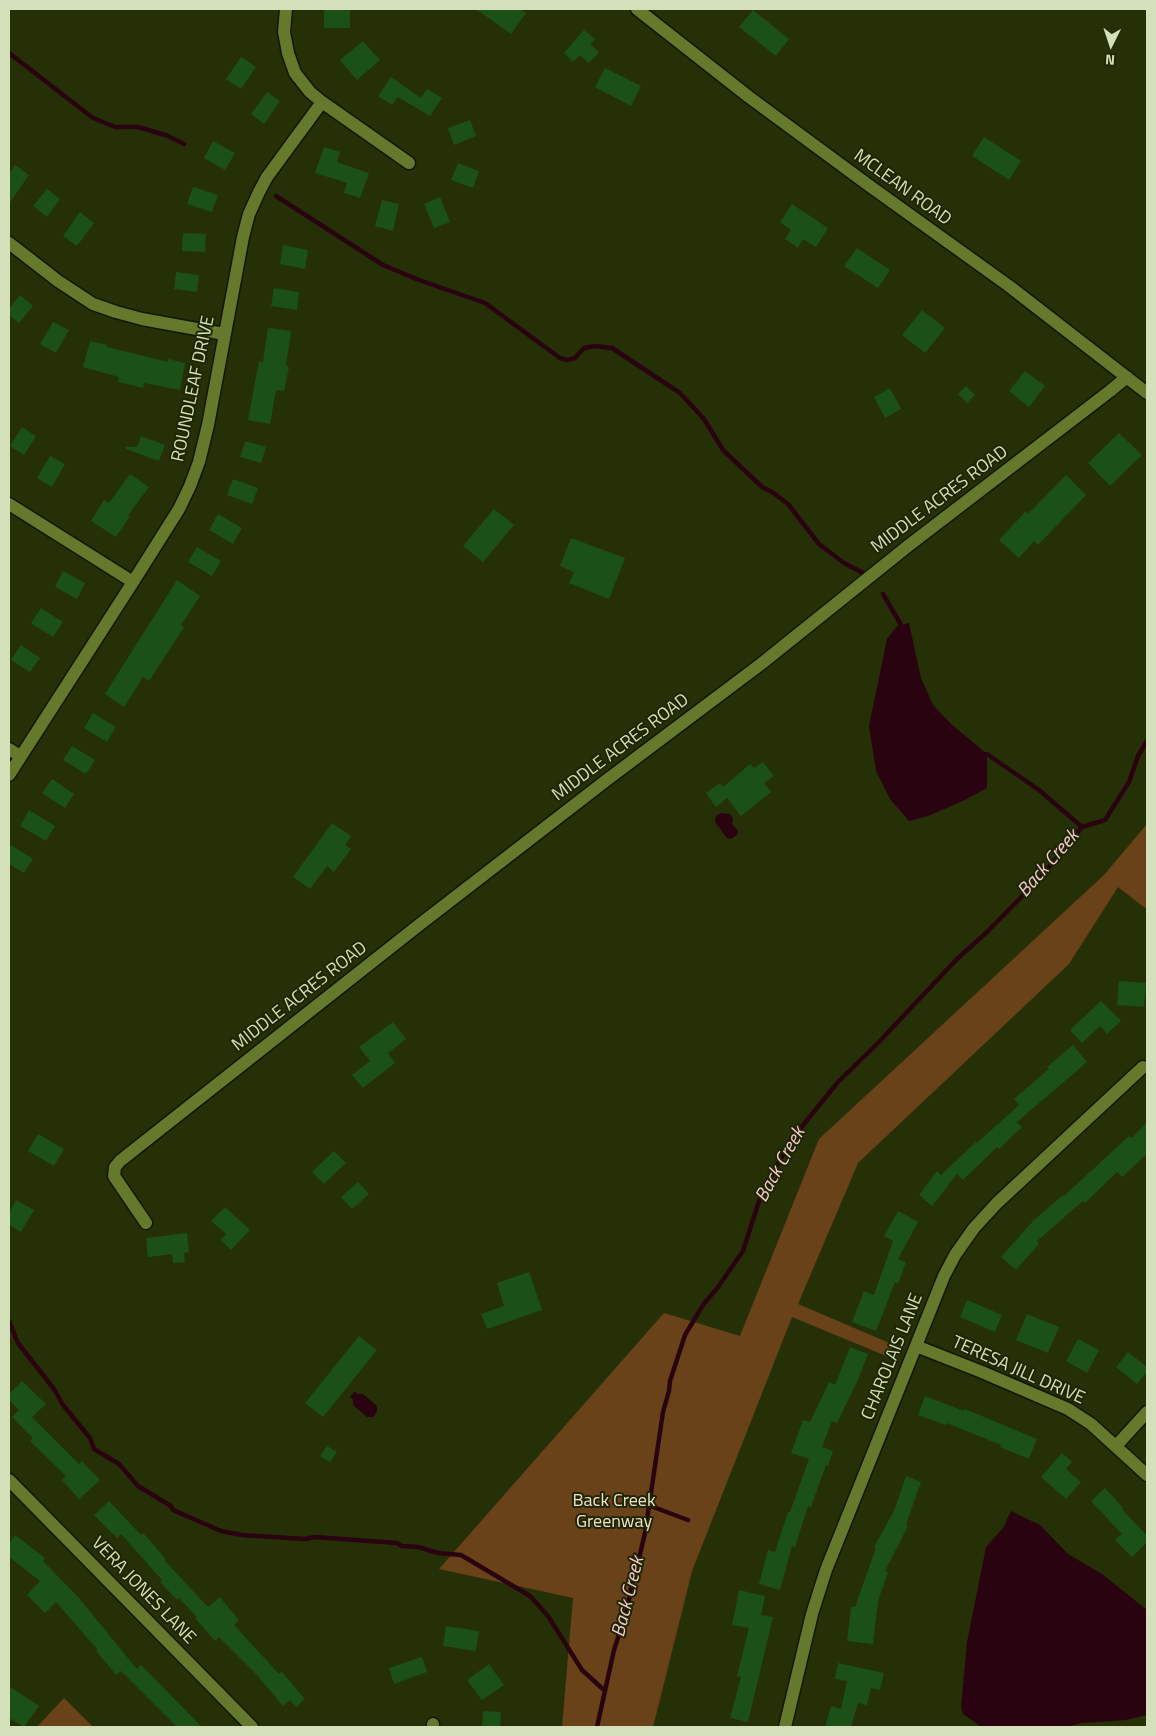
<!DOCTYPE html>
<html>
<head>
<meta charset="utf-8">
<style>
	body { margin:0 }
	#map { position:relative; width:1156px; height:1736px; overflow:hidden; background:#263007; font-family:"Titillium Web",sans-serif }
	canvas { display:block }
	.frame { position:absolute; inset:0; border:10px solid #d3e0ba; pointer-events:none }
	.north { position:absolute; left:1086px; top:20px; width:50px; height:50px; -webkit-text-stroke:4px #1d2600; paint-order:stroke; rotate:184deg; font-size:14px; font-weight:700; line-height:20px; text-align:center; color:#d3e0ba }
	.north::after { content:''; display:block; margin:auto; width:18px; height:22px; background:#d3e0ba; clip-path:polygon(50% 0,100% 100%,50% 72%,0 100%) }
</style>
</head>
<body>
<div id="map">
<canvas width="1156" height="1736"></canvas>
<div class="frame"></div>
<div class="north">N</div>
</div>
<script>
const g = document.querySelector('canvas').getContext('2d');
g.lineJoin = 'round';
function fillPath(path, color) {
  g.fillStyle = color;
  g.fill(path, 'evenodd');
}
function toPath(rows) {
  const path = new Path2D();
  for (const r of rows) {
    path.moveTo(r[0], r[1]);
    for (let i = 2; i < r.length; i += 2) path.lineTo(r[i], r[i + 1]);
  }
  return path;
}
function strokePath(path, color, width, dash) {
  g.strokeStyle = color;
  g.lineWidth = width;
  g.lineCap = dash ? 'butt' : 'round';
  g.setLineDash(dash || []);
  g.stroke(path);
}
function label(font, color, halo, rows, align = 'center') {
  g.font = font + ' "Titillium Web",sans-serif';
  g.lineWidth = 4;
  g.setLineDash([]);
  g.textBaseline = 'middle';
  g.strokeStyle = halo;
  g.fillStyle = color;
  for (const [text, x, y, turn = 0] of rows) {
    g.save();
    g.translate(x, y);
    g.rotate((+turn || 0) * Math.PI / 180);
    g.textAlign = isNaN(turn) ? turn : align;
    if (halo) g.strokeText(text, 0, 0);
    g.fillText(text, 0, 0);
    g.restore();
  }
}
fillPath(toPath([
	[1147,824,1147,905,1145,908,1118,887,1069,964,858,1163,798,1304,901,1348,896,1360,792,1317,692,1571,653,1727,562,1727,573,1598,439,1569,664,1313,740,1336,819,1139,1104,875],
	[64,1698,93,1727,37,1727]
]), '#6a421a');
fillPath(toPath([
	[909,623,921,678,933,705,950,723,987,754,987,788,965,800,928,816,909,821,890,799,876,771,869,726,887,639,897,626],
	[721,813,730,814,733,819,732,824,738,831,737,835,731,839,727,838,715,822,716,816],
	[355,1391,357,1394,363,1394,377,1406,377,1412,373,1417,367,1417,353,1405,353,1399,350,1397],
	[1011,1511,1040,1525,1068,1554,1102,1574,1147,1610,1147,1715,1126,1720,1081,1723,1067,1727,981,1727,963,1714,961,1707,967,1642,986,1547,1003,1528]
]), '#2a0311');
strokePath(toPath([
	[9,53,93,118,115,127,138,127,152,131,168,136,184,144],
	[276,196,383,265,419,280,485,303,560,358,567,360,575,358,584,348,595,346,612,348,680,393,704,419,723,450,762,487,772,492,788,504,819,544,844,563,863,573],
	[883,594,901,625,901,631],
	[981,756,987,754,1039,790,1082,827],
	[9,1321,18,1343,54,1389,63,1405,90,1438,94,1449,119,1464,138,1486,171,1506,173,1510,221,1531,242,1535,305,1539,314,1537,397,1543,402,1546,418,1547,438,1553,461,1555,530,1596,548,1616,582,1670,604,1690],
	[648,1505,688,1520],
	[597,1727,614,1650,627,1610,635,1568,638,1563,645,1533,663,1412,669,1391,670,1381,685,1335,703,1305,718,1287,743,1251,761,1195,791,1140,838,1082,878,1043,956,960,987,932,1041,877,1082,827,1105,820,1129,782,1138,756,1147,741]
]), '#2a0311', 4.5);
fillPath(toPath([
	[350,9,350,28,324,28,324,10],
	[476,9,520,9,526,13,511,34],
	[753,10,789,39,776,56,739,27],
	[584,30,595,39,590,44,599,52,589,63,580,55,573,62,564,53],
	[363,41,380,60,357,80,340,60],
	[241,57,256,67,241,89,226,79],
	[605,68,641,86,631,106,595,87],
	[391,77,421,98,427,89,442,98,430,116,398,97,392,105,378,96],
	[267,92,280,101,264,124,251,114],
	[470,120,476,136,454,145,448,128],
	[984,137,1021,161,1009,180,972,156],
	[213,141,235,153,225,170,204,158],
	[324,147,340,152,337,162,369,173,360,198,344,193,347,183,315,173],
	[458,163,479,171,473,188,451,180],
	[15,165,29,175,9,204,9,174],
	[193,187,218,195,212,212,187,204],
	[47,189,60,199,47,217,33,206],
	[440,197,450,222,434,228,424,204],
	[382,200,399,204,393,231,375,226],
	[792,204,828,228,816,247,803,239,798,248,785,239,791,230,780,222],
	[80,212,94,223,77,246,63,236],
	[183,233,206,234,205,252,182,251],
	[283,245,308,250,305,269,280,264],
	[857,248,890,270,878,288,844,266],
	[176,272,199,275,197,292,174,289],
	[274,288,299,292,297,310,271,306],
	[20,295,33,306,19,323,9,315,9,309],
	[922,310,945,328,925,353,902,335],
	[53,322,69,330,56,353,40,344],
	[268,328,291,331,286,366,289,367,284,391,276,390,270,424,248,420,259,361,263,362],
	[90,341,107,345,107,347,168,362,168,359,185,363,180,390,144,383,143,388,118,382,119,377,83,367],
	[1025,371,1045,386,1029,407,1009,391],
	[966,386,975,395,967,403,958,394],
	[890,388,901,409,885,418,874,397],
	[22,427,36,436,24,455,10,446],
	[1119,433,1142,455,1110,486,1088,463],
	[141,436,165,445,159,461,126,449,126,447,137,447],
	[245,441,266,447,261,463,240,457],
	[50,456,65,464,52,487,37,478],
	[130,474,149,487,128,515,130,516,116,537,91,521,104,500,109,503],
	[1066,475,1086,495,1038,545,1034,541,1019,558,999,540,1026,511,1028,514],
	[233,479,258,488,252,504,227,495],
	[494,509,514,525,483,562,463,546],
	[218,514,242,528,233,544,209,530],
	[571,538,625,558,609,599,569,583,574,572,560,566],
	[197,547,221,561,212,576,188,562],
	[63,571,85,583,77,599,55,587],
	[177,580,200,596,181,625,184,627,149,681,143,677,124,707,105,694],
	[41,608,63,622,53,637,31,623],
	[21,645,40,658,30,672,11,660],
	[93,713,116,727,107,742,84,728],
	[72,746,95,760,86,774,63,760],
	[763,762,774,776,764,783,771,792,741,816,727,798,716,807,706,793,720,783,723,787,750,764,754,768],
	[52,779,74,794,65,808,42,793],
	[29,810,55,826,46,841,20,826],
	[332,823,351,836,345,845,351,849,334,872,327,866,310,889,293,877],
	[9,844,33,859,24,873,9,864],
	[1119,981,1146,983,1144,1007,1117,1005],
	[1101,1001,1121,1021,1107,1034,1100,1026,1082,1043,1070,1030],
	[393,1022,406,1039,388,1053,395,1063,363,1088,352,1075,370,1061,359,1047],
	[1073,1045,1087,1062,1017,1122,1022,1127,999,1149,997,1147,963,1180,957,1174,932,1206,919,1195,937,1171,941,1175,976,1142,977,1143,1019,1105,1014,1099,1049,1069,1047,1067],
	[1147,1122,1147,1154,1122,1177,1117,1172,1085,1203,1083,1201,1037,1241,1039,1244,1016,1270,1001,1257,1034,1220,1063,1195,1064,1196,1129,1136,1132,1138],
	[38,1134,64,1149,54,1166,28,1151],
	[334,1151,346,1163,324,1184,312,1172],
	[358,1182,369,1194,352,1209,341,1197],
	[16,1200,34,1210,21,1232,9,1225,9,1213],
	[225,1207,250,1230,231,1250,221,1240,226,1234,211,1221],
	[898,1211,918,1222,898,1259,906,1262,898,1284,895,1282,876,1331,852,1322,864,1291,874,1295,893,1241,884,1236],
	[187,1233,189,1252,184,1253,185,1262,173,1263,172,1254,148,1257,146,1238],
	[529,1272,542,1310,487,1329,481,1314,504,1306,497,1283],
	[967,1300,1002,1315,995,1332,960,1317],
	[1027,1314,1059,1327,1048,1353,1016,1340],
	[359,1336,377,1350,323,1417,305,1403],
	[1078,1339,1099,1350,1087,1373,1066,1361],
	[850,1347,868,1354,857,1382,837,1423,832,1421,822,1447,833,1451,828,1466,826,1465,811,1507,808,1506,795,1547,792,1546,780,1590,759,1584,768,1550,775,1552,788,1512,790,1512,809,1459,791,1453,803,1420,810,1422,829,1382,835,1385],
	[1128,1352,1147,1367,1147,1372,1137,1384,1116,1367],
	[22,1381,46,1404,32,1417,79,1464,82,1461,100,1480,79,1499,62,1480,66,1476,30,1441,33,1438,12,1417,19,1410,9,1400,9,1394],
	[925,1396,964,1411,965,1409,1037,1439,1029,1459,1000,1447,1001,1445,947,1423,946,1425,918,1415],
	[327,1446,337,1452,330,1462,320,1456],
	[1062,1453,1072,1462,1066,1469,1081,1482,1066,1499,1041,1477],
	[906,1476,921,1482,906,1524,908,1526,885,1571,888,1572,878,1601,873,1644,847,1641,851,1607,855,1607,876,1548,874,1547,894,1511],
	[1105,1488,1123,1508,1122,1509,1147,1536,1147,1542,1132,1557,1115,1540,1122,1534,1091,1501],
	[109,1501,141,1535,143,1533,166,1559,164,1560,208,1607,220,1597,239,1620,234,1625,279,1674,282,1672,305,1699,296,1707,290,1700,283,1706,257,1675,219,1637,215,1641,195,1618,197,1617,179,1598,177,1600,160,1582,162,1580,121,1534,117,1538,94,1515],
	[15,1535,45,1558,43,1561,78,1597,137,1669,141,1665,202,1727,177,1727,121,1671,116,1675,96,1651,98,1650,56,1602,45,1613,27,1595,40,1581,9,1557,9,1543],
	[739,1590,765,1596,761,1615,773,1617,748,1722,730,1718,741,1677,737,1676,749,1628,732,1625],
	[446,1626,479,1631,476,1651,443,1646],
	[422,1657,427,1672,394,1684,389,1668],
	[838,1663,884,1673,880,1690,871,1688,867,1705,858,1703,851,1727,825,1727,831,1706,841,1709,847,1681,835,1679],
	[489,1664,504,1685,482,1700,467,1680],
	[9,1686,39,1706,24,1727,9,1718],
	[483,1711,501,1712,500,1727,482,1727]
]), '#1b5017');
const minor = toPath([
	[286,9,284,32,288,53,295,73,310,92,322,102,409,163],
	[637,9,749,97,867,184,1009,286,1147,393],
	[9,243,58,281,93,304,116,312,142,319,224,334],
	[9,504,133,582],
	[9,749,20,756],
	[9,775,133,582,179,509,190,486,199,462,208,425,243,237,249,214,259,192,267,177,322,102],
	[146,1223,114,1176,115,1167,120,1161,419,925,608,779,761,664,908,546,1110,391,1127,377],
	[916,1346,982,1372,1068,1409,1091,1424,1147,1475],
	[1116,1446,1147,1412],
	[9,1480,252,1727],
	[433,1727,433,1724],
	[785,1727,812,1614,826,1570,944,1276,955,1255,974,1228,997,1203,1143,1067]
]);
strokePath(minor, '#111702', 15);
strokePath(minor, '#65792d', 12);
label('18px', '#d3e0ba', '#1d2600', [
	["MCLEAN ROAD",902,188,36],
	["ROUNDLEAF DRIVE",194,389,-78],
	["MIDDLE ACRES ROAD",940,500,-37],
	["MIDDLE ACRES ROAD",621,748,-37],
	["MIDDLE ACRES ROAD",300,997,-38],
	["CHAROLAIS LANE",893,1357,-68],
	["TERESA JILL DRIVE",1018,1371,24],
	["VERA JONES LANE",143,1591,46]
]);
label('18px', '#f2e0d1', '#1d2600', [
	["Back Creek",614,1502],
	["Greenway",614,1523]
]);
label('italic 19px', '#f9c9d4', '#1d2600', [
	["Back Creek",1049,864,-49],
	["Back Creek",781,1165,-61],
	["Back Creek",629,1597,-76]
]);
</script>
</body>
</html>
